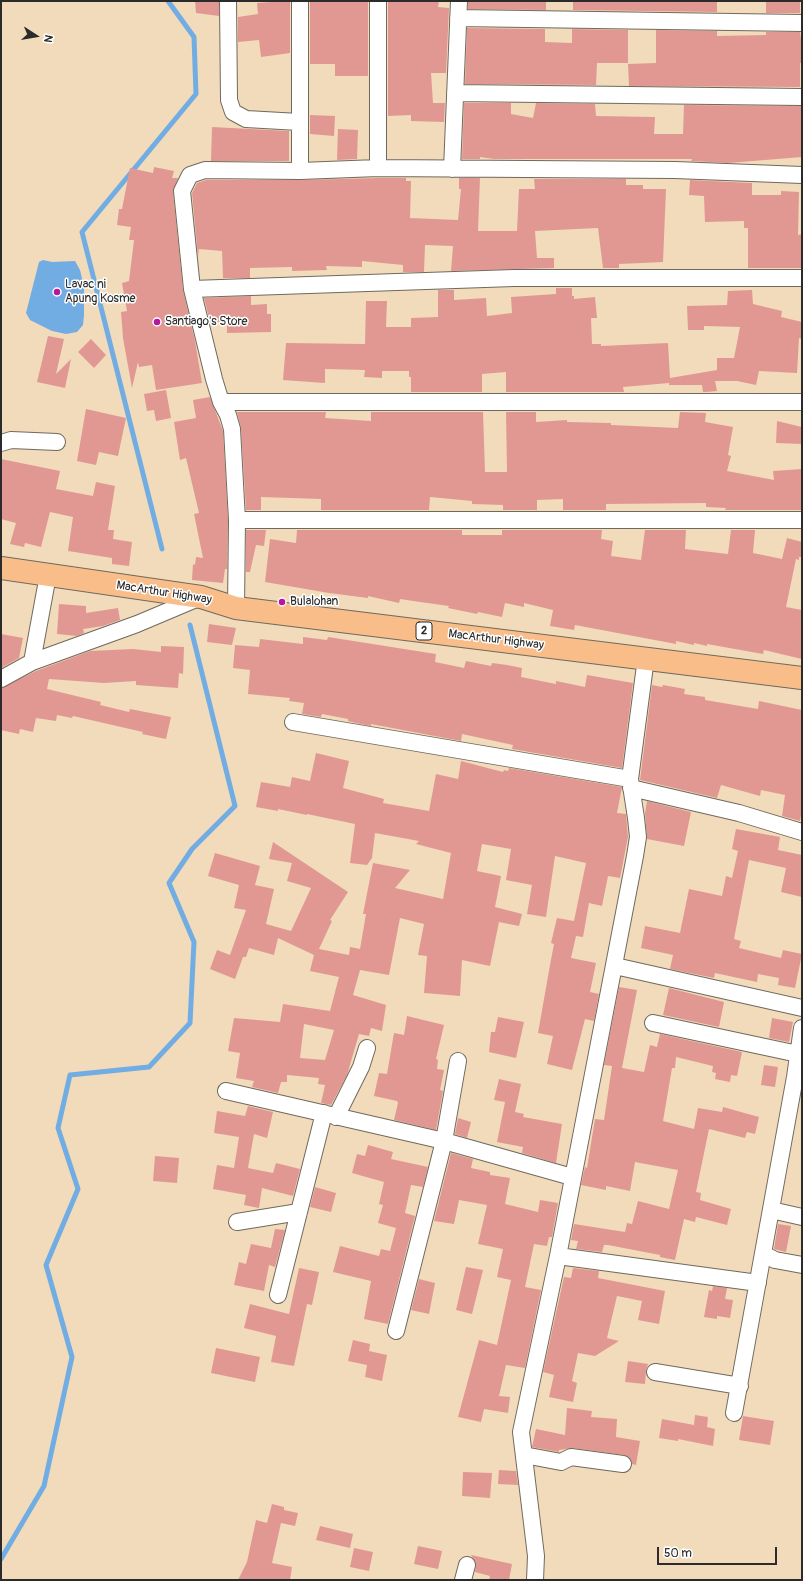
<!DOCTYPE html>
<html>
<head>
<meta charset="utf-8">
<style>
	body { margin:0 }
	#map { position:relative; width:803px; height:1581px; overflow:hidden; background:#f1dbbb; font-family:Pangolin,sans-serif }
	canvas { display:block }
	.frame { position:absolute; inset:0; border:2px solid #2b2b2b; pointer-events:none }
	.north { position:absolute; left:16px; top:16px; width:40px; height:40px; -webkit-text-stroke:3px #fff; paint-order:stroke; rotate:102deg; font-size:11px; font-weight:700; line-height:16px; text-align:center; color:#2b2b2b }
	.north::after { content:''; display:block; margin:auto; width:14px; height:18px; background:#2b2b2b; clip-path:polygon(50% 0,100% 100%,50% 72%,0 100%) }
	.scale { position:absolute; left:657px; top:1547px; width:120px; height:18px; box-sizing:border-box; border:2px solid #2b2b2b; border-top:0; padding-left:5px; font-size:12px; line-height:14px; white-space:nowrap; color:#2b2b2b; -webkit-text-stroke:3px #fff; paint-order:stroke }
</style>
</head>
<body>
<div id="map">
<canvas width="803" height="1581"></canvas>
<div class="frame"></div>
<div class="north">N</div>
<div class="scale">50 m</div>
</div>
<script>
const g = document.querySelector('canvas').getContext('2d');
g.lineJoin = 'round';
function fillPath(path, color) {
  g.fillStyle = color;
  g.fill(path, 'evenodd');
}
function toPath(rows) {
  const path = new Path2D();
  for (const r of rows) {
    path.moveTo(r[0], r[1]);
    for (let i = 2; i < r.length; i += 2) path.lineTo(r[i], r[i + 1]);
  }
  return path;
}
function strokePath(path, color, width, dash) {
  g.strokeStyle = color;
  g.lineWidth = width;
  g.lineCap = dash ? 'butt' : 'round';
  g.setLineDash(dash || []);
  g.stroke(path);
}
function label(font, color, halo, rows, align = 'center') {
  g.font = font + ' Pangolin,sans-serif';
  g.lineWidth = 3;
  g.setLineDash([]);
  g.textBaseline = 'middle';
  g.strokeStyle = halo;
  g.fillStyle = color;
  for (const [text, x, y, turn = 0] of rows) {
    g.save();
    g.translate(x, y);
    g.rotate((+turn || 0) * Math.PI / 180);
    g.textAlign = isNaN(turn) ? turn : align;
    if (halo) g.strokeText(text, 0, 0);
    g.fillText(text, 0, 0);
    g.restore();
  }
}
fillPath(toPath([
	[43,260,52,262,75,261,80,270,84,287,84,315,83,325,77,332,66,334,52,331,30,320,26,313,39,262]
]), '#71ade3');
strokePath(toPath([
	[162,549,82,232,196,94,194,37,168,1],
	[1,1559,44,1486,72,1357,46,1265,78,1189,58,1128,70,1075,149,1067,190,1023,194,942,169,883,192,849,235,806,190,625]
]), '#71ade3', 5);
fillPath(toPath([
	[195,1,219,1,219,16,196,13],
	[272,1,290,1,290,53,261,57,259,40,238,42,238,17,258,14,257,3,272,2],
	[310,1,368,1,368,76,335,76,335,64,310,64],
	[388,1,439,1,438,7,449,8,446,73,431,73,433,103,445,103,444,122,411,121,411,115,388,116],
	[468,1,546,1,546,10,468,9],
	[573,1,717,1,717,12,573,10],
	[766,1,800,1,800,13,766,13],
	[467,28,545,29,545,42,572,43,572,29,628,30,628,63,597,63,596,85,465,84],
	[656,30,717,31,717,36,766,35,766,32,800,32,802,48,802,63,800,63,800,87,629,86,628,64,656,63],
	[464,103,511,103,511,114,533,118,536,103,595,104,596,116,655,117,654,134,683,134,684,105,802,106,802,157,728,163,691,161,692,159,494,159,480,157,480,159,462,159],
	[310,115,335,116,334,136,310,134],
	[212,127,289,131,289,161,211,161],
	[338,129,358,130,357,159,337,160],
	[154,167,174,171,172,178,178,178,173,192,183,290,195,341,202,383,156,390,152,365,139,367,138,362,132,388,123,338,121,312,127,311,122,283,129,281,134,240,129,240,131,227,117,225,119,209,122,209,130,168,153,173],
	[378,178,406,178,406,181,411,181,410,218,458,220,461,189,459,189,459,178,480,178,478,231,517,231,519,189,535,189,534,179,626,179,626,185,643,185,643,189,666,189,663,262,619,264,619,268,603,268,598,228,535,231,537,258,554,258,554,268,451,271,453,246,425,245,424,272,403,272,403,265,362,261,362,267,326,266,327,270,292,271,292,267,250,268,250,278,223,278,222,251,199,249,198,256,192,193,197,183,206,180,300,180],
	[690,180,752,183,752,195,781,195,781,191,799,192,798,235,802,234,802,268,748,268,748,228,744,228,744,221,705,222,704,196,689,195],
	[556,288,572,288,572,296,574,296,574,299,595,297,597,318,591,318,592,344,601,344,601,346,668,343,670,378,717,370,717,358,734,358,740,327,704,326,704,330,688,330,687,306,727,305,728,291,752,290,753,304,782,311,781,317,802,322,802,339,799,338,797,373,759,371,756,385,737,381,715,381,717,391,706,392,703,392,702,385,669,385,669,383,623,387,624,392,506,392,506,372,482,374,482,392,411,392,411,377,409,377,409,371,382,371,382,378,364,377,365,370,325,369,325,383,283,380,286,343,365,344,366,301,387,301,386,327,411,327,411,318,438,317,438,290,454,290,454,300,486,298,487,316,512,313,511,297,556,294],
	[251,296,251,305,267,304,267,314,271,314,271,332,227,333,227,322,210,322,204,298],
	[48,336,64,339,56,374,71,359,65,388,37,382],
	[91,339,106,355,94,368,78,352],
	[166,390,171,418,156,421,154,410,147,411,144,394],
	[210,397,223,431,228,520,227,569,225,569,223,583,192,580,193,564,195,565,196,557,203,558,194,514,199,513,186,458,180,460,174,422,196,418,193,400],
	[86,409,126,418,118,456,99,452,96,465,77,461],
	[237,412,326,412,325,418,371,421,371,412,483,412,485,472,507,472,506,412,536,412,536,422,567,420,567,422,611,423,611,425,678,428,680,412,706,413,705,422,733,427,728,455,731,456,727,471,774,480,773,471,802,469,802,510,725,510,726,508,706,507,706,503,606,504,606,510,563,510,563,499,537,500,537,510,503,510,503,505,472,504,472,501,430,497,429,510,321,510,321,499,261,497,261,510,246,510,241,428],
	[777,421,802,427,802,444,776,443],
	[1,459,60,471,56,489,93,496,96,482,115,486,108,530,114,530,113,539,132,542,129,566,112,564,112,558,68,551,73,517,50,512,41,547,25,543,24,547,10,544,16,523,1,519],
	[246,530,266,530,264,546,256,545,250,572,246,572],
	[297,530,462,530,462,535,502,535,502,530,602,530,601,539,613,541,611,556,641,560,645,530,686,530,685,549,728,554,731,530,755,530,753,553,782,559,787,538,802,542,802,557,799,557,799,560,796,559,786,607,802,610,802,659,764,650,763,654,707,644,707,646,694,643,694,645,676,641,676,644,575,625,574,630,550,626,553,610,524,603,524,607,505,603,502,617,478,612,477,614,448,608,449,606,413,601,400,599,399,603,368,596,368,598,329,593,265,582,270,539,296,543],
	[59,604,86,606,86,613,118,608,120,620,103,626,83,629,84,633,77,636,57,634],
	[209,624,236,628,232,645,207,642],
	[1,634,23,638,19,658,1,668],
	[303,637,327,640,328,637,436,654,435,662,464,668,466,661,491,666,492,663,507,665,522,668,521,677,556,684,556,681,585,687,587,675,633,683,622,768,512,749,513,745,462,734,461,741,371,724,371,726,356,723,348,721,348,719,322,714,321,717,302,714,304,703,289,701,290,698,248,694,250,670,233,668,235,645,259,647,260,639,303,644],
	[161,646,184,647,183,674,179,673,178,688,136,685,136,681,104,683,49,679,47,689,101,702,100,705,129,712,130,709,171,717,166,739,142,734,143,732,73,716,72,718,57,715,56,721,36,718,33,732,20,729,19,734,1,730,1,688,36,671,90,651,133,649,161,652],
	[652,685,662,687,663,685,685,689,684,694,705,697,705,700,758,709,759,701,802,710,802,809,800,821,782,816,785,795,761,790,760,796,721,785,717,798,640,780],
	[316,753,349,761,343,788,384,799,383,803,429,811,436,774,458,779,461,761,503,772,504,770,508,771,509,768,622,787,617,813,626,814,628,837,620,878,608,876,602,906,589,903,583,937,576,936,571,958,596,963,590,992,599,994,594,1021,585,1019,572,1070,547,1064,553,1036,538,1033,550,965,554,944,551,943,557,918,574,921,586,863,555,856,546,917,527,914,532,885,506,880,511,849,482,844,477,871,501,876,495,907,522,914,519,926,499,922,490,966,462,960,460,996,424,993,427,956,418,955,424,924,400,918,389,975,360,970,353,995,386,1005,382,1031,371,1028,369,1036,359,1034,347,1075,331,1105,321,1103,325,1085,318,1084,319,1078,287,1075,287,1082,281,1082,278,1093,252,1087,254,1081,236,1078,240,1053,228,1051,234,1018,280,1022,283,1004,330,1011,339,977,310,971,314,955,278,938,274,955,249,948,246,957,243,957,235,979,210,969,217,950,230,955,246,910,234,908,239,885,208,876,215,853,260,866,255,885,274,889,266,924,291,931,311,888,287,881,292,863,269,859,273,842,348,892,330,920,332,921,319,949,349,955,350,947,360,949,366,914,363,914,373,863,410,870,395,888,443,899,451,853,416,844,419,841,375,833,372,858,367,865,350,863,355,824,307,814,307,815,278,809,278,811,256,807,261,782,290,787,292,777,310,781],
	[304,1024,334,1030,325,1060,300,1058],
	[647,801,691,812,684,846,647,839,645,813],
	[736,829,780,837,778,850,802,855,802,897,781,892,786,868,749,860,734,939,741,941,739,948,781,958,783,950,802,954,795,988,778,985,779,978,758,974,757,982,715,973,714,978,670,969,673,955,641,948,645,926,680,933,689,889,722,896,726,876,732,878,738,851,732,849],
	[619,987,637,990,622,1068,644,1072,650,1045,657,1047,660,1034,742,1052,737,1076,731,1075,730,1082,715,1079,716,1073,712,1072,713,1066,676,1057,675,1068,672,1068,663,1121,694,1129,698,1108,722,1112,723,1107,759,1117,755,1134,747,1132,745,1138,709,1129,696,1192,701,1193,700,1200,731,1209,727,1225,696,1217,695,1222,684,1219,675,1260,660,1257,660,1255,608,1245,604,1245,602,1252,576,1249,578,1241,571,1240,574,1224,625,1232,627,1223,632,1224,638,1201,669,1209,678,1170,635,1162,630,1191,606,1186,606,1190,581,1185,585,1167,587,1168,595,1119,604,1120,612,1066,604,1065],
	[669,988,724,1002,719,1027,663,1015],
	[407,1016,444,1025,436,1059,438,1060,437,1069,444,1070,440,1090,443,1091,436,1130,394,1120,398,1103,397,1101,374,1096,379,1073,387,1074,394,1033,404,1035],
	[498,1017,524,1022,516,1058,489,1052,491,1032,495,1032],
	[772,1018,793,1022,789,1042,769,1038],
	[764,1065,778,1067,775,1087,761,1085],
	[499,1079,521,1084,515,1112,524,1114,523,1117,562,1124,556,1163,522,1153,523,1147,497,1142,505,1102,494,1100],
	[248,1106,273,1112,267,1138,254,1134,248,1168,273,1173,276,1163,300,1169,293,1196,262,1188,259,1208,244,1205,246,1195,213,1189,217,1165,234,1168,239,1137,214,1133,217,1111,245,1116],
	[458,1118,471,1122,467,1138,455,1134],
	[368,1145,393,1152,391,1159,428,1167,423,1187,411,1185,405,1213,415,1216,388,1324,364,1319,371,1281,333,1272,340,1246,379,1256,381,1249,390,1251,396,1228,378,1223,383,1205,379,1204,384,1182,352,1173,357,1154,365,1156],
	[451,1153,473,1159,471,1168,490,1172,490,1175,510,1178,505,1204,538,1212,540,1200,558,1203,552,1237,549,1237,547,1246,534,1244,525,1287,541,1290,525,1368,506,1365,499,1396,510,1397,508,1413,484,1409,481,1422,458,1417,479,1340,497,1345,511,1280,497,1277,503,1249,478,1244,487,1205,459,1200,454,1224,434,1221],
	[155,1156,179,1158,177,1183,153,1181],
	[315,1187,336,1193,331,1212,310,1207],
	[778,1224,791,1226,786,1252,774,1249],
	[275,1229,285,1230,275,1267,269,1265,264,1291,234,1285,239,1262,246,1264,251,1244,271,1248],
	[466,1267,483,1270,472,1314,456,1310],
	[299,1268,319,1272,312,1305,307,1304,294,1366,271,1362,276,1336,244,1328,250,1304,289,1314],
	[573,1268,599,1271,598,1278,665,1291,659,1324,638,1320,642,1301,617,1296,607,1338,619,1341,595,1356,578,1353,572,1381,577,1383,573,1402,549,1397,554,1375,543,1372,564,1277,571,1278],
	[419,1279,435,1283,429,1314,411,1310],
	[713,1286,727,1288,725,1299,733,1300,730,1318,717,1316,717,1319,704,1317,709,1290,712,1291],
	[353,1340,370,1344,369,1351,387,1355,382,1381,365,1377,367,1365,348,1361],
	[216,1348,260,1357,255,1382,211,1373],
	[628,1361,648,1364,646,1371,645,1384,625,1382],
	[567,1408,592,1411,591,1417,617,1419,616,1437,640,1441,636,1465,632,1464,629,1457,624,1455,572,1448,559,1450,559,1452,532,1447,536,1429,565,1435],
	[695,1415,708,1417,707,1427,715,1429,713,1446,678,1439,678,1441,659,1438,662,1419,694,1425],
	[743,1416,774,1421,770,1445,739,1440],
	[499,1470,516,1471,518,1485,498,1484],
	[463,1472,492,1473,490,1498,462,1496],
	[272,1504,284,1507,284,1510,298,1513,295,1526,281,1523,272,1563,292,1567,290,1580,238,1580,247,1562,256,1520,267,1523],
	[320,1526,353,1534,350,1548,316,1540],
	[418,1546,442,1551,438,1569,414,1564],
	[354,1548,373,1552,369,1571,350,1567],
	[471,1555,512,1564,509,1580,489,1580,490,1576,475,1572,476,1563]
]), '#e29892');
const minor = toPath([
	[228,1,229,100,233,112,246,119,299,122],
	[458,18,802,23],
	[455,93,802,97],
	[378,168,378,1],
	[452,169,459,1],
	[300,171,300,1],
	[192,289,514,278,802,278],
	[221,402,802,402],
	[1,443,11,440,57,442],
	[237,520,802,520],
	[236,608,237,520,232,429,228,415,221,402,214,379,192,289,182,191,190,175,205,170,300,171,378,168,675,170,802,175],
	[32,662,48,575],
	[1,679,32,662,137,624,201,597],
	[293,722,630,779],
	[631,788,739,813,802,832],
	[615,966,802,1008],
	[653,1023,798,1054],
	[226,1091,444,1141,572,1177],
	[336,1117,361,1067,367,1048],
	[771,1210,802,1217],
	[237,1222,299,1212],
	[763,1254,775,1260,802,1265],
	[558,1256,758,1283],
	[278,1295,324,1113],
	[396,1331,444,1141,458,1061],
	[655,1372,740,1386],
	[734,1413,795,1077,802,1028],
	[524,1455,561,1462,571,1457,623,1464],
	[463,1580,467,1565],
	[535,1580,536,1556,521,1432,558,1256,635,856,638,837,636,818,630,779,646,658]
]);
const highway = toPath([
	[1,568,201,597,236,608,802,678]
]);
strokePath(minor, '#70695d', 18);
strokePath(highway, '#70695d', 24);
strokePath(minor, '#fff', 16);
strokePath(highway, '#f8bd89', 22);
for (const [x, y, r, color] of [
	[57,292,4,"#b5179e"],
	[157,322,4,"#b5179e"],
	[282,602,4,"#b5179e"]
]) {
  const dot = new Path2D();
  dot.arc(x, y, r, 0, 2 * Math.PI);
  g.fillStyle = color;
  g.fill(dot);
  strokePath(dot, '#fff', 1.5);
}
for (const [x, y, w] of [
	[424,631,16]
]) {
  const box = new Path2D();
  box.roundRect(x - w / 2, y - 9, w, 18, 3);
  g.fillStyle = '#fff';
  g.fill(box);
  strokePath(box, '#2b2b2b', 1);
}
label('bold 11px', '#2b2b2b', null, [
	["2",424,631]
]);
label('12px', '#2b2b2b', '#fff', [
	["Lavac ni",65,285],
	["Apung Kosme",65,299],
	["Santiago's Store",165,322],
	["Bulalohan",290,602]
], 'left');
label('12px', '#2b2b2b', '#fff', [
	["MacArthur Highway",164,593,9],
	["MacArthur Highway",496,640,7]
]);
</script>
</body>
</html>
